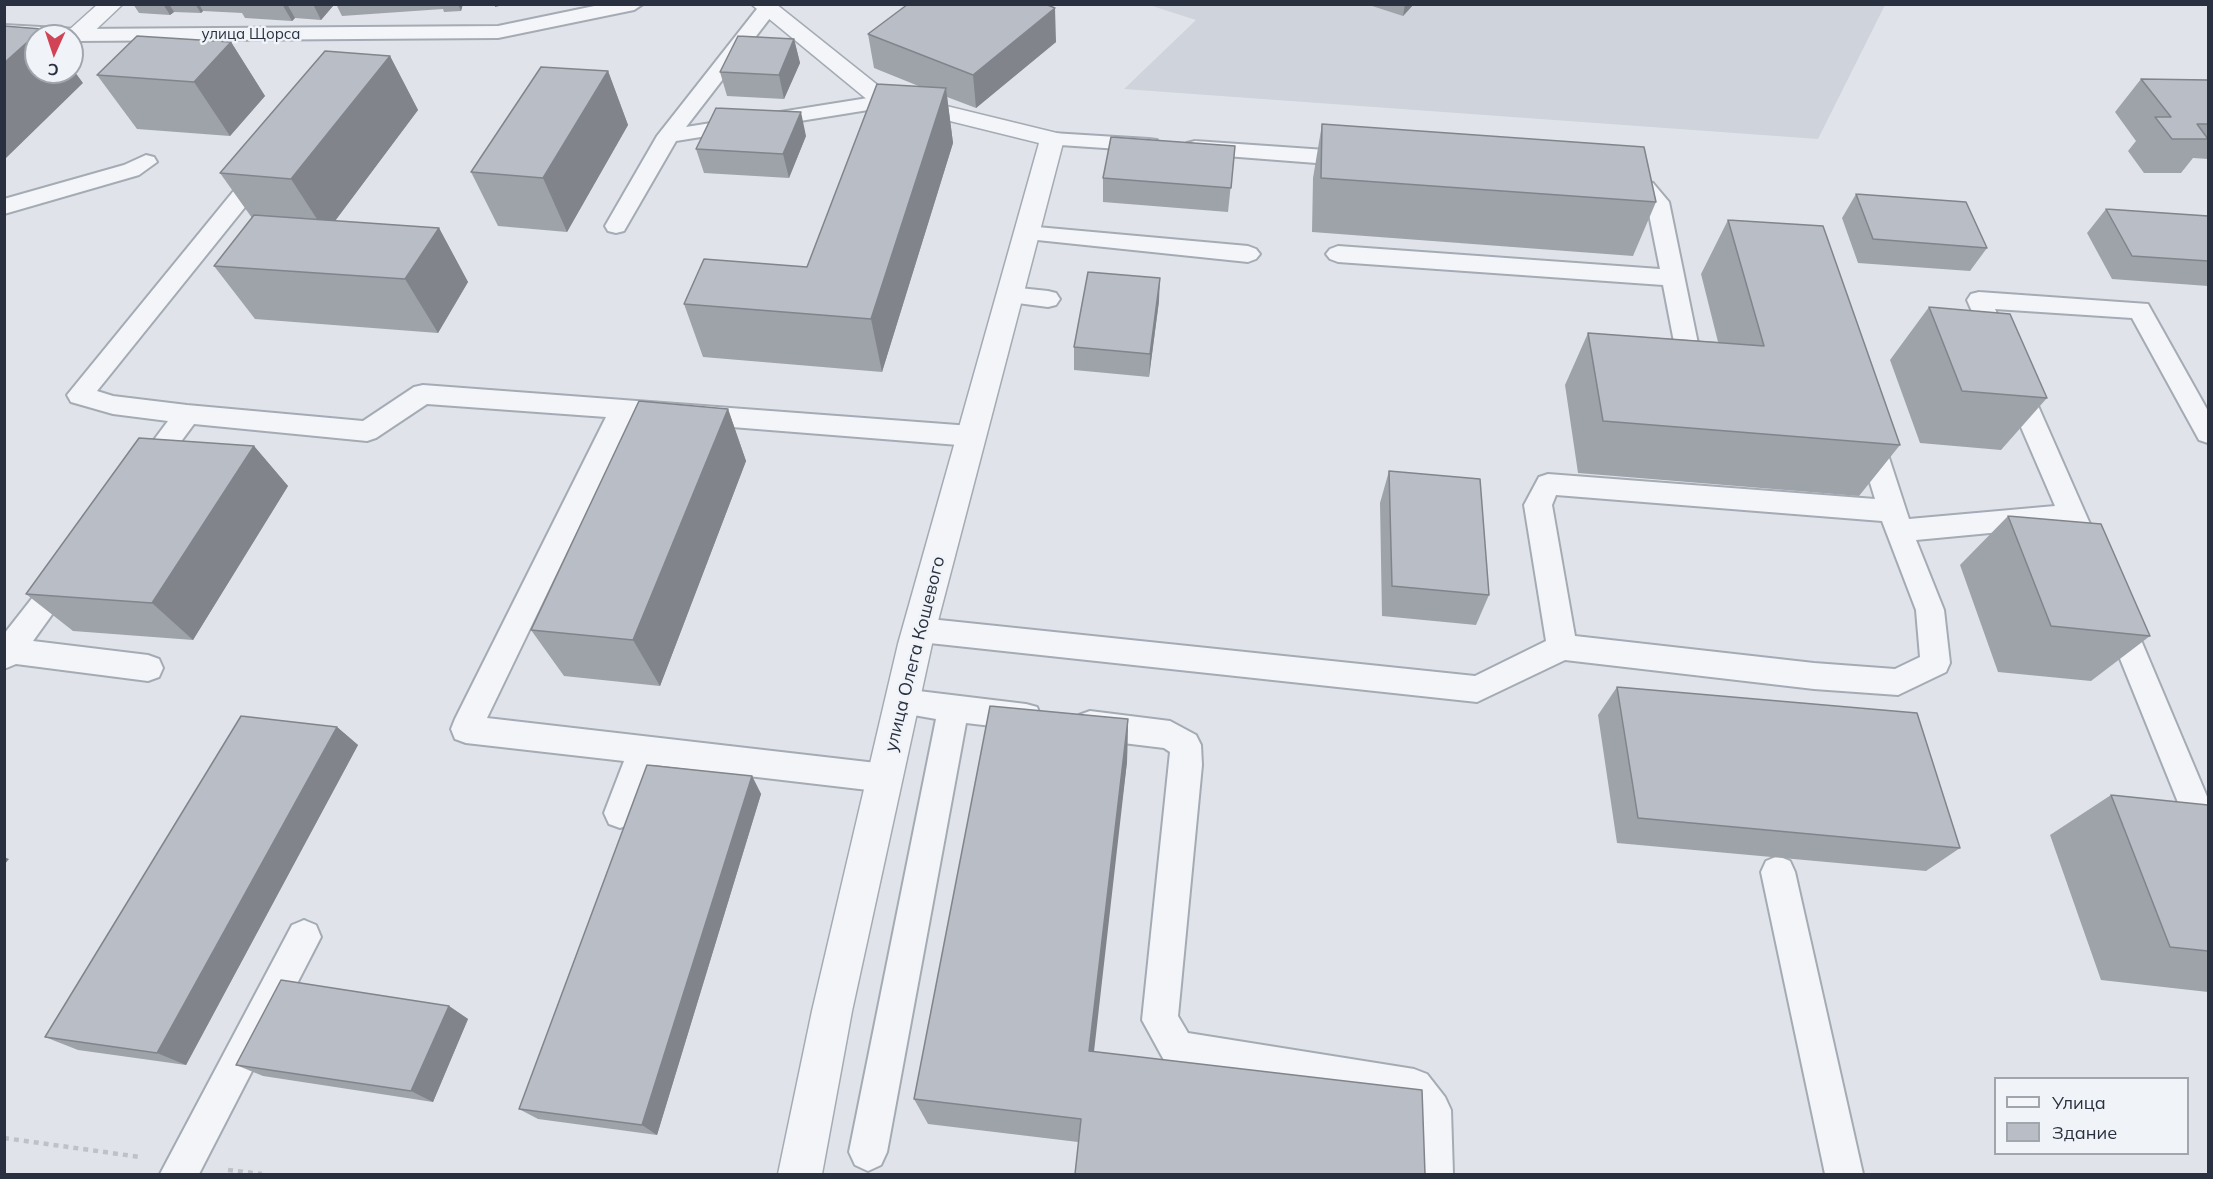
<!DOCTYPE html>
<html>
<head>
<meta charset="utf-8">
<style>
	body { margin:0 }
	#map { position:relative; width:2213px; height:1179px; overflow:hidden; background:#e0e4ea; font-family:Mulish,sans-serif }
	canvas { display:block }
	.frame { position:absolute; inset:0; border:6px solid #293141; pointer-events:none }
	.legend { position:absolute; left:1994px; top:1077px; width:195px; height:78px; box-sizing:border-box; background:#f0f3f7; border:2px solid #a0a5ae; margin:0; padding:8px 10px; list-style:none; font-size:18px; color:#293141 }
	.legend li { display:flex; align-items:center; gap:12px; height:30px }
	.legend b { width:30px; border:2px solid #a0a5ae }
	.north { position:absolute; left:24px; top:24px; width:60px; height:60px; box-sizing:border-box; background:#f0f3f7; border:2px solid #a0a5ae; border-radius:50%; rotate:183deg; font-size:16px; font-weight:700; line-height:24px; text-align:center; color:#293141 }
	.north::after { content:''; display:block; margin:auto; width:21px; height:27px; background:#d04456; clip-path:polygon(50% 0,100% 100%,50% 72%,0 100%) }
</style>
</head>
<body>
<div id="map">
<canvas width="2213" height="1179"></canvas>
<div class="frame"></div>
<ul class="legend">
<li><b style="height:8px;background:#f3f5f8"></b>Улица</li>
<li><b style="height:16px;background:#b8bdc6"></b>Здание</li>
</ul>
<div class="north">С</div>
</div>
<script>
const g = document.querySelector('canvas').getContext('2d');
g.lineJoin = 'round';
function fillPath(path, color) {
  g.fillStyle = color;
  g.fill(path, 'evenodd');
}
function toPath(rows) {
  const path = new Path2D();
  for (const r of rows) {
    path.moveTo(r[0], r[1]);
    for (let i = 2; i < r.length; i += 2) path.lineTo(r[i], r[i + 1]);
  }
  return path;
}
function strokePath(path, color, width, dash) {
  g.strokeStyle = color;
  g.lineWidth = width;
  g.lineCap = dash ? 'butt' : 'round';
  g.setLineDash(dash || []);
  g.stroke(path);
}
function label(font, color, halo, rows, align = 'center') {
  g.font = font + ' Mulish,sans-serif';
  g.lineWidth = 5;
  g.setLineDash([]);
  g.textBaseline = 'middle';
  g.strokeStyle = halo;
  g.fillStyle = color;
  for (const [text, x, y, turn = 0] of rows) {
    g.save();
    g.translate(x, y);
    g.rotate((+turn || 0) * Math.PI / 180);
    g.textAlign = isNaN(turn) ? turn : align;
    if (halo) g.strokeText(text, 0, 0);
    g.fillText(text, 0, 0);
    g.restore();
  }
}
fillPath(toPath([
	[1149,5,1885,5,1818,139,1124,89,1196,20]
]), '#ced3dc');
const service = toPath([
	[604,4,643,4,634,10,498,38,77,41,72,41,72,36,36,36,36,39,4,37,4,25,77,29,498,26,604,4],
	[760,5,774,5,777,9,686,127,893,94,900,96,903,100,900,104,893,106,676,141,624,231,616,233,608,231,605,226,657,136,760,5],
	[1052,133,1149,139,1157,140,1160,145,1157,150,1149,151,1045,144,1041,139,1045,134,1052,133],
	[1195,141,1355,152,1363,154,1366,159,1363,164,1355,166,1187,153,1184,148,1187,143,1195,141],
	[146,155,154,157,157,162,139,175,4,214,4,199,124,165,146,155],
	[262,164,270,166,273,171,270,176,97,391,113,396,187,405,363,421,414,387,423,385,971,426,980,429,984,436,980,443,971,446,631,419,487,718,885,764,896,768,901,778,896,788,885,792,654,765,631,824,620,828,609,824,604,813,624,761,466,743,455,739,451,729,455,719,606,417,427,404,376,438,367,441,194,424,154,478,145,481,136,478,132,471,136,464,168,421,113,414,71,402,67,395,254,166,262,164],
	[1625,175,1653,183,1669,202,1704,373,1701,379,1692,382,1683,379,1680,373,1663,285,1338,262,1330,259,1326,254,1330,249,1338,246,1660,269,1647,204,1637,193,1617,187,1614,182,1617,177,1625,175],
	[1026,226,1248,246,1256,249,1260,254,1256,259,1248,262,1018,238,1015,233,1018,228,1026,226],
	[1010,287,1048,291,1056,293,1060,299,1056,305,1048,307,1002,301,998,295,1002,289,1010,287],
	[1979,292,2148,304,2208,411,2208,443,2199,440,2132,318,1995,309,2011,346,2008,352,1999,355,1990,352,1987,346,1967,300,1971,294,1979,292],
	[2015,374,2024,377,2028,383,2105,558,2101,566,2091,569,2081,566,2064,526,1916,540,1944,610,1950,663,1946,672,1898,695,1814,689,1565,660,1477,702,920,642,910,639,905,630,910,621,920,618,1475,676,1546,641,1524,505,1539,477,1548,474,1875,499,1855,433,1859,426,1868,423,1877,426,1881,433,1909,519,2055,506,2002,383,2006,377,2015,374],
	[1556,495,1882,521,1916,610,1920,657,1895,669,1814,663,1575,636,1552,505,1556,495],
	[65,565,75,569,79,577,33,641,148,655,159,659,163,668,159,677,148,681,16,664,4,669,4,634,55,569,65,565],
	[2116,602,2126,606,2130,614,2208,799,2208,851,2196,847,2102,614,2106,606,2116,602],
	[902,689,1026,704,1037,707,1041,717,1037,727,1026,730,966,723,887,1152,881,1165,868,1171,855,1165,849,1152,936,719,891,711,887,702,891,693,902,689],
	[1090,711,1170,721,1196,735,1201,745,1202,765,1178,1016,1188,1033,1414,1069,1427,1074,1445,1097,1451,1110,1453,1174,1415,1174,1414,1116,1404,1104,1178,1067,1165,1062,1142,1020,1170,752,1164,748,1090,739,1079,735,1075,725,1079,715,1090,711],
	[1778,856,1790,861,1795,872,1863,1174,1825,1174,1761,872,1766,861,1778,856],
	[304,920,316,925,321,937,199,1174,160,1174,292,925,304,920]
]);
const minor = toPath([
	[98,4,123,4,85,40,77,42,72,41,72,36,66,36,69,30,98,4],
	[751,4,776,4,885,91,1061,134,1064,139,932,644,852,1011,822,1174,778,1174,812,1011,898,644,1039,143,869,101,751,4]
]);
strokePath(service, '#a5abb4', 4);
strokePath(minor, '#a5abb4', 3);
strokePath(toPath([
	[4,1138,140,1157],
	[228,1170,262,1174]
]), '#bec2c8', 4.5, [5, 5]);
fillPath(service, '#f3f5f8');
fillPath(minor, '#f3f5f8');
fillPath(toPath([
	[133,4,463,4,461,11,444,12,443,9,342,16,337,6,333,6,321,20,295,18,292,21,245,18,242,13,203,11,201,13,174,12,170,15,139,13],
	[1366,4,1414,4,1403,16],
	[868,34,1056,42,976,108,947,97,953,143,882,372,703,357,684,304,807,267,921,87,874,68],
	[794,39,800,63,784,99,727,96,720,72],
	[231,42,265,96,230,136,137,129,97,75],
	[390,56,418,110,335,221,439,228,468,282,438,333,255,319,214,266,252,218,220,173],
	[608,71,628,125,567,232,498,226,471,172],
	[2141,79,2208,80,2208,159,2193,158,2181,173,2144,173,2128,151,2136,141,2115,112],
	[1322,124,1656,202,1633,256,1312,232,1313,178],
	[806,136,789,178,704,173,696,149],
	[1235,146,1228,212,1103,202,1103,178],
	[1856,194,1987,248,1970,271,1858,263,1842,218],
	[2106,209,2208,216,2208,286,2112,279,2087,233],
	[1728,220,1900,445,1859,496,1578,473,1565,385,1588,333,1718,342,1701,274],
	[1159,301,1149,377,1074,370,1074,347],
	[1929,307,2047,398,2001,450,1920,443,1890,360],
	[728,409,746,461,660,686,564,676,531,630],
	[254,446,288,486,193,640,73,631,26,594],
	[1389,471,1489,595,1476,625,1382,616,1380,503],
	[2008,516,2150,636,2091,681,1998,672,1960,565],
	[1617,687,1960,848,1926,871,1617,843,1598,715],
	[1128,719,1127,762,1078,1142,928,1124,914,1099],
	[337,727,358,745,186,1065,78,1050,45,1037],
	[752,776,761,794,657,1135,538,1119,519,1109],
	[2111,795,2208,805,2208,992,2101,980,2050,835],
	[449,1006,468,1019,433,1102,263,1076,236,1065]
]), '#9ea3aa');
fillPath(toPath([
	[163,4,169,4,174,12,170,15],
	[195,4,199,4,203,11,201,13],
	[282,4,287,4,295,18,292,21],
	[313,4,332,4,333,6,321,20],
	[458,4,463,4,461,11],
	[495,4,508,4,495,7],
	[1405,4,1414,4,1403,16],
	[1055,8,1056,42,976,108,973,75],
	[42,29,48,36,36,36,36,72,72,72,72,68,83,83,4,160,4,63],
	[794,39,800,63,784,99,779,75],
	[231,42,265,96,230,136,194,82],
	[390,56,418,110,326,233,291,179],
	[608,71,628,125,567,232,543,178],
	[946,88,953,143,882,372,871,319],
	[801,112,806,136,789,178,783,154],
	[439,228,468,282,438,333,405,279],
	[1160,278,1159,301,1149,377,1150,354],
	[728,409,746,461,660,686,633,640],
	[254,446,288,486,193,640,152,603],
	[1128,719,1127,762,1091,1078,1089,1051],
	[337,727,358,745,186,1065,157,1053],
	[752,776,761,794,657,1135,642,1125],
	[4,857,9,859,4,865],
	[449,1006,468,1019,433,1102,411,1091]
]), '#81848b');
const building = toPath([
	[908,4,1045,4,1055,8,973,75,868,34,908,4],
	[4,26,42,29,4,63,4,26],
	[137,36,231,42,194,82,97,75,137,36],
	[738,36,794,39,779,75,720,72,738,36],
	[325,51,390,56,291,179,220,173,325,51],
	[541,67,608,71,543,178,471,172,541,67],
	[2141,79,2208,80,2208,124,2197,124,2208,139,2172,139,2155,117,2171,117,2141,79],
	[877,84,946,88,871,319,684,304,704,259,807,267,877,84],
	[716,108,801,112,783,154,696,149,716,108],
	[1322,124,1644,147,1656,202,1321,178,1322,124],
	[1111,137,1235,146,1231,188,1103,178,1111,137],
	[1856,194,1966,202,1987,248,1873,239,1856,194],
	[2106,209,2208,216,2208,261,2132,256,2106,209],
	[254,215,439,228,405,279,214,266,254,215],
	[1728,220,1823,226,1900,445,1603,421,1588,333,1764,346,1728,220],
	[1088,272,1160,278,1150,354,1074,347,1088,272],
	[1929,307,2010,314,2047,398,1962,391,1929,307],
	[639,401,728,409,633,640,531,630,639,401],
	[139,438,254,446,152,603,26,594,139,438],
	[1389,471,1480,479,1489,595,1392,586,1389,471],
	[2008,516,2101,524,2150,636,2051,626,2008,516],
	[1617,687,1917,713,1960,848,1638,818,1617,687],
	[990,706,1128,719,1089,1051,1422,1090,1425,1174,1075,1174,1081,1119,914,1099,990,706],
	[241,716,337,727,157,1053,45,1037,241,716],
	[647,765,752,776,642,1125,519,1109,647,765],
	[2111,795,2208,805,2208,951,2170,947,2111,795],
	[281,980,449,1006,411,1091,236,1065,281,980]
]);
fillPath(building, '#b8bdc6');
strokePath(building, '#81848b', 1.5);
label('15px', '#293141', '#f0f3f7', [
	["улица Щорса",251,34]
]);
label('18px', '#293141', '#f0f3f7', [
	["улица Олега Кошевого",915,654,-76]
]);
</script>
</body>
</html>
